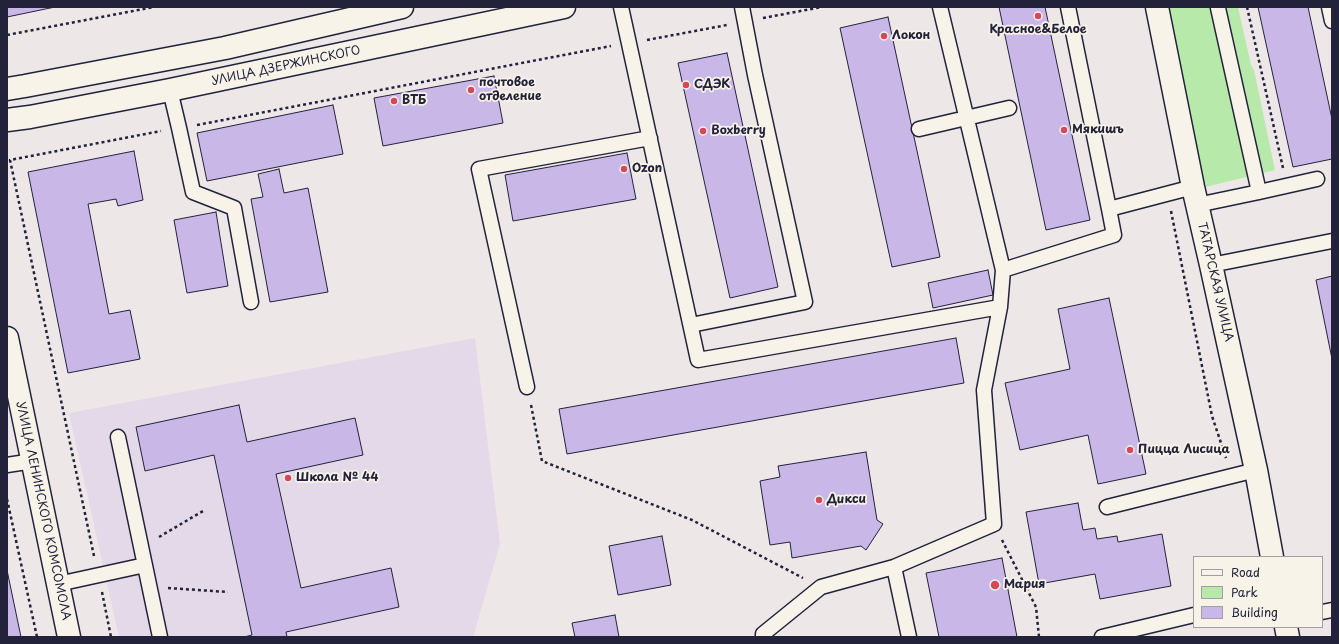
<!DOCTYPE html>
<html>
<head>
<meta charset="utf-8">
<style>
	body { margin:0 }
	#map { position:relative; width:1339px; height:644px; overflow:hidden; background:#eee7e8; font-family:"Playpen Sans",sans-serif }
	canvas { display:block }
	.frame { position:absolute; inset:0; border:8px solid #22223b; pointer-events:none }
	.legend { position:absolute; left:1193px; top:556px; width:130px; height:72px; box-sizing:border-box; background:#f7f3e8; border:1px solid #a29fa3; margin:0; padding:5px 7px; list-style:none; font-size:12px; color:#22223b }
	.legend li { display:flex; align-items:center; gap:8px; height:20px }
	.legend b { width:20px; border:1px solid #a29fa3 }
</style>
</head>
<body>
<div id="map">
<canvas width="1339" height="644"></canvas>
<div class="frame"></div>
<ul class="legend">
<li><b style="height:5px;background:#f7f3e8"></b>Road</li>
<li><b style="height:11px;background:#b7e9aa"></b>Park</li>
<li><b style="height:11px;background:#c9b7e8"></b>Building</li>
</ul>
</div>
<script>
const g = document.querySelector('canvas').getContext('2d');
g.lineJoin = 'round';
function fillPath(path, color) {
  g.fillStyle = color;
  g.fill(path, 'evenodd');
}
function toPath(rows) {
  const path = new Path2D();
  for (const r of rows) {
    path.moveTo(r[0], r[1]);
    for (let i = 2; i < r.length; i += 2) path.lineTo(r[i], r[i + 1]);
  }
  return path;
}
function strokePath(path, color, width, dash) {
  g.strokeStyle = color;
  g.lineWidth = width;
  g.lineCap = dash ? 'butt' : 'round';
  g.setLineDash(dash || []);
  g.stroke(path);
}
function label(font, color, halo, rows, align = 'center') {
  g.font = font + ' "Playpen Sans",sans-serif';
  g.lineWidth = 3.5;
  g.setLineDash([]);
  g.textBaseline = 'middle';
  g.strokeStyle = halo;
  g.fillStyle = color;
  for (const [text, x, y, turn = 0] of rows) {
    g.save();
    g.translate(x, y);
    g.rotate((+turn || 0) * Math.PI / 180);
    g.textAlign = isNaN(turn) ? turn : align;
    if (halo) g.strokeText(text, 0, 0);
    g.fillText(text, 0, 0);
    g.restore();
  }
}
fillPath(toPath([
	[475,338,500,544,473,637,119,637,69,413]
]), '#e3d9e8');
fillPath(toPath([
	[1168,7,1238,7,1251,65,1254,70,1275,170,1205,187]
]), '#b7e9aa');
const building = toPath([
	[7,7,55,7,7,17,7,7],
	[999,7,1045,7,1090,220,1046,230,999,7],
	[1258,7,1308,7,1332,119,1332,159,1293,167,1258,7],
	[888,17,940,257,892,267,840,28,888,17],
	[727,53,778,287,730,298,678,63,727,53],
	[494,76,503,123,383,146,374,98,494,76],
	[333,105,343,154,207,181,197,133,333,105],
	[134,151,143,200,118,206,116,199,88,204,109,314,130,310,140,359,68,373,28,172,134,151],
	[627,153,636,199,513,221,505,175,627,153],
	[279,169,284,193,308,188,328,292,270,302,251,199,263,197,258,174,279,169],
	[216,212,228,286,187,293,174,220,216,212],
	[988,270,993,295,933,308,928,283,988,270],
	[1332,276,1332,359,1316,280,1332,276],
	[1109,298,1146,474,1098,484,1088,435,1020,450,1005,383,1070,369,1058,309,1109,298],
	[956,338,964,383,567,454,559,409,956,338],
	[239,405,247,442,355,418,363,455,276,474,301,588,391,568,399,607,286,632,287,637,244,637,252,635,214,455,145,471,136,427,239,405],
	[866,452,877,520,883,524,866,550,861,546,792,558,790,542,770,545,760,481,780,477,778,466,866,452],
	[1078,503,1083,530,1095,528,1097,539,1117,536,1118,542,1162,534,1171,586,1100,599,1095,574,1039,584,1026,512,1078,503],
	[662,536,671,585,618,595,609,546,662,536],
	[1002,558,1017,637,939,637,926,573,1002,558],
	[7,570,21,637,7,637,7,570],
	[615,615,619,637,575,637,572,623,615,615]
]);
fillPath(building, '#c9b7e8');
strokePath(building, '#22223b', 1);
const lane = toPath([
	[621,7,698,360,1000,307],
	[1068,7,1109,209],
	[1329,7,1332,21],
	[170,90,179,128,193,192,234,208,251,302],
	[919,129,1009,108],
	[1259,192,1317,179],
	[1197,205,1259,192,1218,8],
	[1211,265,1332,241],
	[1003,270,1114,235,1109,209,1193,187],
	[691,325,805,302,755,75,742,7],
	[527,387,479,169,650,138],
	[118,437,160,637],
	[7,465,33,461],
	[1107,507,1256,470],
	[894,567,909,637],
	[58,584,145,565],
	[1322,612,1332,610],
	[763,637,763,634,821,587,894,567,994,524,984,390,1000,307,1003,270,940,7],
	[1102,637,1194,615]
]);
const secondary = toPath([
	[1157,7,1193,187,1211,265,1256,470,1272,557],
	[7,89,25,86,225,48,402,7],
	[7,120,30,117,170,90,564,7],
	[7,338,69,637],
	[1286,627,1288,637]
]);
strokePath(lane, '#22223b', 17);
strokePath(secondary, '#22223b', 25);
strokePath(toPath([
	[1247,7,1283,168],
	[763,18,822,7],
	[7,35,154,7],
	[647,40,727,25],
	[197,125,611,46],
	[1171,211,1212,416,1226,458],
	[531,405,542,461,692,520,803,578],
	[7,499,37,637],
	[159,537,203,511],
	[1002,540,1036,607,1039,637],
	[94,556,10,160,161,131],
	[168,588,228,592],
	[102,592,111,637]
]), '#22223b', 2.5, [3, 3]);
strokePath(lane, '#f7f3e8', 14);
strokePath(secondary, '#f7f3e8', 22);
for (const [x, y, r, color] of [
	[1038,16,4,"#d1495b"],
	[884,36,4,"#d1495b"],
	[686,85,4,"#d1495b"],
	[471,90,4,"#d1495b"],
	[394,101,4,"#d1495b"],
	[1064,130,4,"#d1495b"],
	[703,131,4,"#d1495b"],
	[624,169,4,"#d1495b"],
	[1130,450,4,"#d1495b"],
	[288,478,4,"#d1495b"],
	[819,500,4,"#d1495b"],
	[995,585,5,"#d1495b"]
]) {
  const dot = new Path2D();
  dot.arc(x, y, r, 0, 2 * Math.PI);
  g.fillStyle = color;
  g.fill(dot);
  strokePath(dot, '#f7f3e8', 1.5);
}
label('bold 12px', '#22223b', '#f7f3e8', [
	["Красное&Белое",1038,30,"center"],
	["Локон",892,36],
	["почтовое",479,83],
	["отделение",479,97],
	["СДЭК",694,85],
	["ВТБ",402,101],
	["Мякишъ",1072,130],
	["Boxberry",711,131],
	["Ozon",632,169],
	["Пицца Лисица",1138,450],
	["Школа № 44",296,478],
	["Дикси",827,500],
	["Мария",1004,585]
], 'left');
label('12px', '#22223b', '#f7f3e8', [
	["УЛИЦА ДЗЕРЖИНСКОГО",286,66,-12],
	["ТАТАРСКАЯ УЛИЦА",1215,282,77],
	["УЛИЦА ЛЕНИНСКОГО КОМСОМОЛА",43,511,78]
]);
</script>
</body>
</html>
